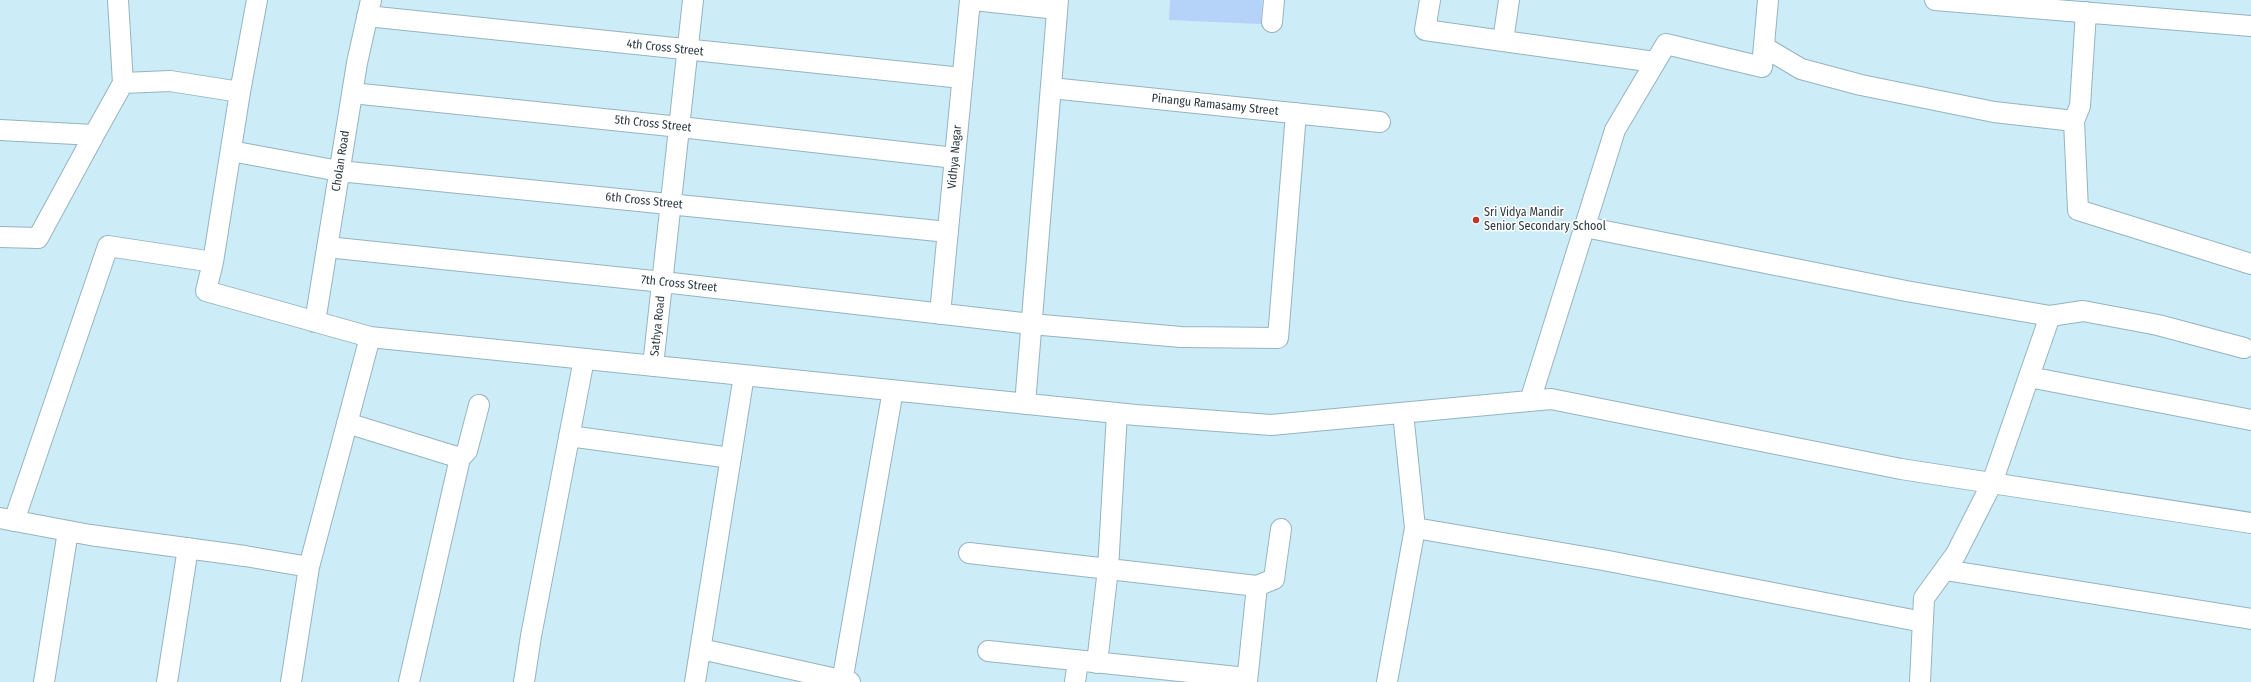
<!DOCTYPE html>
<html>
<head>
<meta charset="utf-8">
<style>
	body { margin:0 }
	canvas { display:block; background:#ccecf8 }
</style>
</head>
<body>
<canvas width="2251" height="682"></canvas>
<script>
const g = document.querySelector('canvas').getContext('2d');
g.lineJoin = 'round';
function fillPath(path, color) {
  g.fillStyle = color;
  g.fill(path, 'evenodd');
}
function toPath(rows) {
  const path = new Path2D();
  for (const r of rows) {
    path.moveTo(r[0], r[1]);
    for (let i = 2; i < r.length; i += 2) path.lineTo(r[i], r[i + 1]);
  }
  return path;
}
function strokePath(path, color, width, dash) {
  g.strokeStyle = color;
  g.lineWidth = width;
  g.lineCap = dash ? 'butt' : 'round';
  g.setLineDash(dash || []);
  g.stroke(path);
}
function label(font, color, halo, rows, align = 'center') {
  g.font = font + ' "Fira Sans Condensed",sans-serif';
  g.lineWidth = 3;
  g.setLineDash([]);
  g.textBaseline = 'middle';
  g.strokeStyle = halo;
  g.fillStyle = color;
  for (const [text, x, y, turn = 0] of rows) {
    g.save();
    g.translate(x, y);
    g.rotate((+turn || 0) * Math.PI / 180);
    g.textAlign = isNaN(turn) ? turn : align;
    if (halo) g.strokeText(text, 0, 0);
    g.fillText(text, 0, 0);
    g.restore();
  }
}
fillPath(toPath([
	[1170,0,1262,0,1261,24,1169,20]
]), '#b5d2f9');
const street = toPath([
	[974,0,1057,9],
	[1430,0,1425,30,1503,41,1509,0],
	[1935,0,2251,26],
	[2086,12,2080,106,2074,121,2078,210,2251,264],
	[367,16,962,78],
	[1272,22,1274,0],
	[1503,41,1655,62],
	[1764,47,1801,69,1861,85,1994,112,2074,121],
	[1051,88,1380,122],
	[240,92,257,0],
	[352,93,680,127,955,158],
	[0,130,94,135,123,83],
	[231,151,339,171,948,232],
	[1585,227,1906,291,2050,316,1992,483,1956,554,1924,598,1920,682],
	[0,237,38,238,94,135],
	[327,247,663,282,1031,324,1181,337,1278,338,1296,113],
	[213,262,206,291,370,337,1136,415,1271,425,1551,399,1901,469,2251,523],
	[940,314,970,0],
	[2050,316,2083,311,2158,325,2244,348],
	[315,322,357,63,371,0],
	[653,366,693,0],
	[2029,377,2251,420],
	[1530,401,1615,130,1666,44,1762,67,1768,0],
	[1025,404,1058,0],
	[347,423,460,458],
	[569,436,731,458],
	[0,518,90,535,245,556,309,567,291,682],
	[14,521,108,246,213,262,240,92,170,81,123,83,118,0],
	[1415,528,1603,560,1923,622],
	[969,553,1257,586,1247,682],
	[309,567,370,337],
	[1945,570,2251,619],
	[1257,586,1274,579,1281,529],
	[701,649,850,682],
	[988,651,1247,678],
	[1097,663,1108,569,1117,413],
	[44,682,68,531],
	[167,682,188,548],
	[409,682,460,458,467,451,479,405],
	[524,682,531,636,584,359],
	[695,682,744,375],
	[842,682,893,390],
	[1075,682,1078,661],
	[1387,682,1415,528,1403,413]
]);
strokePath(street, '#95b4bf', 22);
strokePath(street, '#fff', 20);
for (const [x, y, r, color] of [
	[1476,220,4,"#c23528"]
]) {
  const dot = new Path2D();
  dot.arc(x, y, r, 0, 2 * Math.PI);
  g.fillStyle = color;
  g.fill(dot);
  strokePath(dot, '#fff', 1.5);
}
label('12px', '#2d3a3f', '#fff', [
	["4th Cross Street",665,48,6],
	["Pinangu Ramasamy Street",1215,105,6],
	["5th Cross Street",653,124,6],
	["Vidhya Nagar",955,157,-85],
	["Cholan Road",341,161,-81],
	["6th Cross Street",644,201,6],
	["7th Cross Street",679,284,6],
	["Sathya Road",658,326,-84]
]);
label('12px', '#2d3a3f', '#fff', [
	["Sri Vidya Mandir",1484,213],
	["Senior Secondary School",1484,227]
], 'left');
</script>
</body>
</html>
